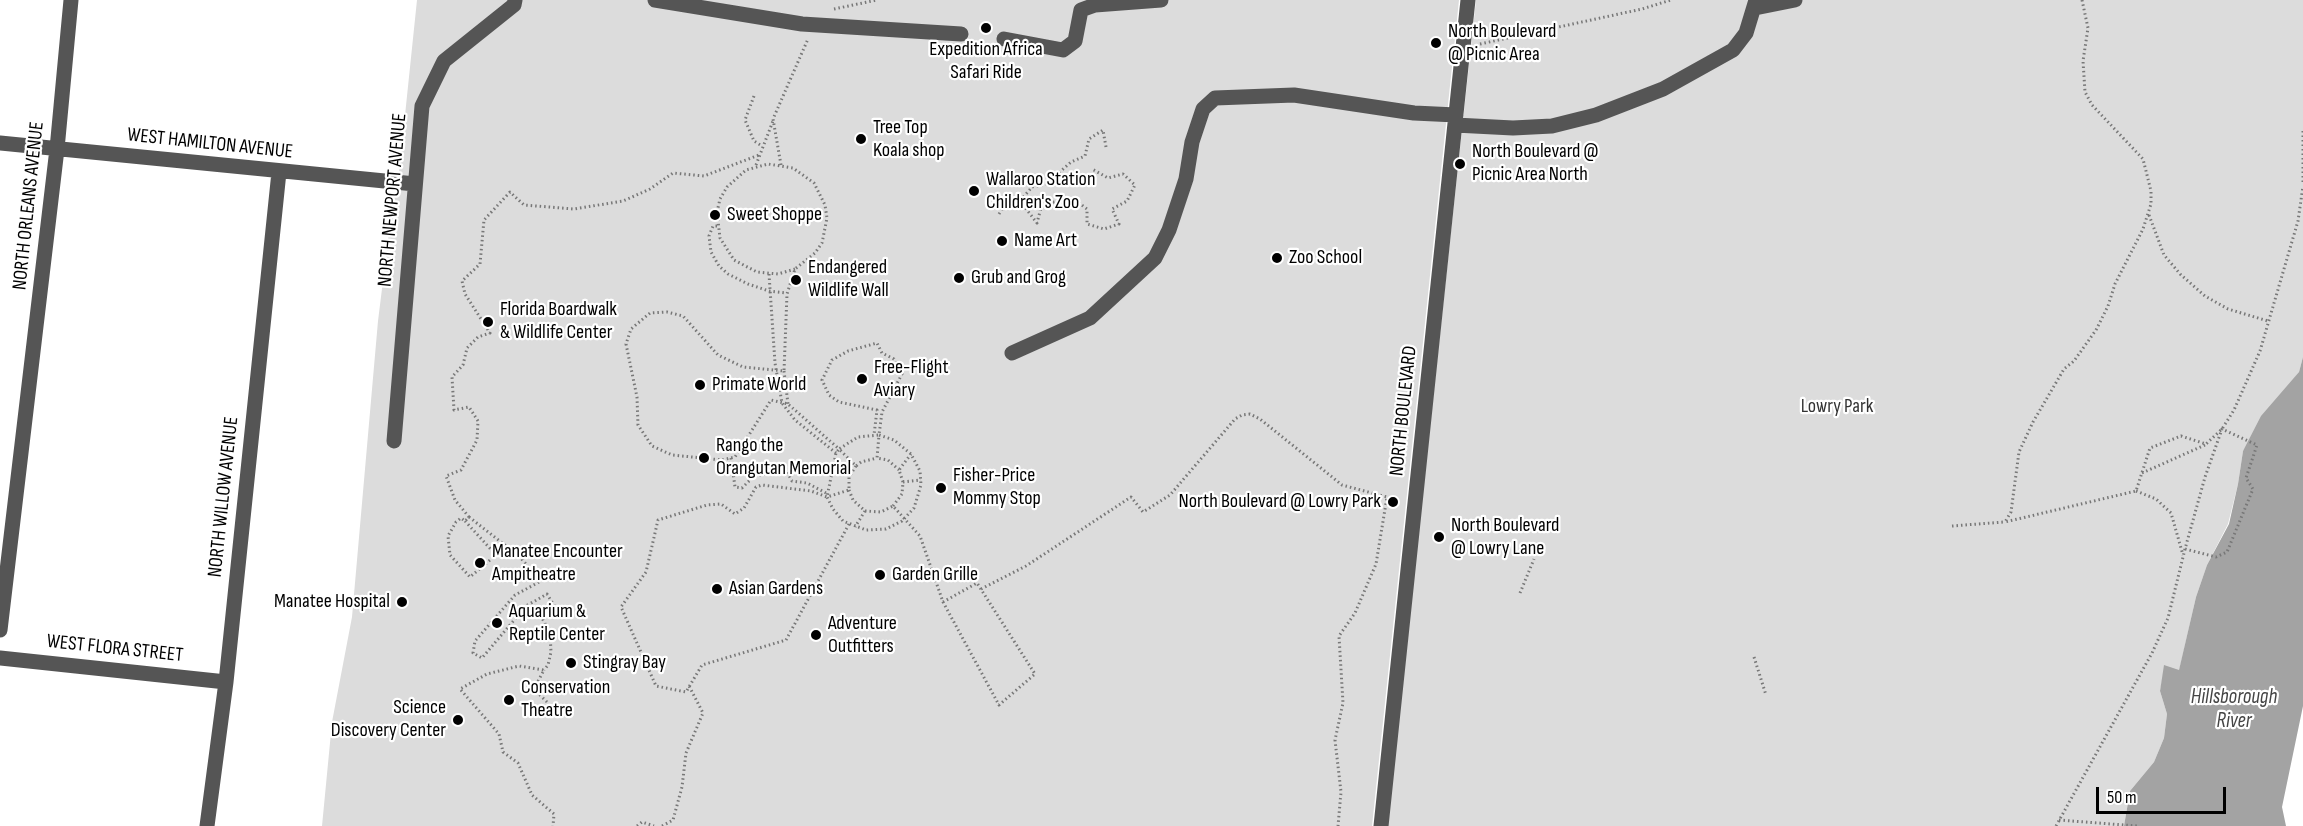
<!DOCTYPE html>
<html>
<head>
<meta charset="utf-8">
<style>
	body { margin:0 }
	#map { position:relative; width:2303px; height:826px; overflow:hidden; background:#fff; font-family:"Sofia Sans Condensed",sans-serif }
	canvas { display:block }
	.scale { position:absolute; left:2096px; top:787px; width:130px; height:27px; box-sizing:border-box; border:3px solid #000; border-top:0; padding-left:8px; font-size:18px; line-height:21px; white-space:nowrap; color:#000; -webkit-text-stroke:4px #fff; paint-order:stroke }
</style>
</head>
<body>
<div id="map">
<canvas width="2303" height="826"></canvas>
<div class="scale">50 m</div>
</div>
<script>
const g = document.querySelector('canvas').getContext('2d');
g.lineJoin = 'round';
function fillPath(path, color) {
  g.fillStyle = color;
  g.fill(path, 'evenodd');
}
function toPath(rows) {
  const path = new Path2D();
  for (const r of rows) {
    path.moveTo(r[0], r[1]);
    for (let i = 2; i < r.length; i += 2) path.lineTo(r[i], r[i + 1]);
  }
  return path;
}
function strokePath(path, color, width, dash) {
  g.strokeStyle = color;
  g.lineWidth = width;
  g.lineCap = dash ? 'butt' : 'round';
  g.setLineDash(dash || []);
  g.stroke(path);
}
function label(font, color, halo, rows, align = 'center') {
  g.font = font + ' "Sofia Sans Condensed",sans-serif';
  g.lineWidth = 4.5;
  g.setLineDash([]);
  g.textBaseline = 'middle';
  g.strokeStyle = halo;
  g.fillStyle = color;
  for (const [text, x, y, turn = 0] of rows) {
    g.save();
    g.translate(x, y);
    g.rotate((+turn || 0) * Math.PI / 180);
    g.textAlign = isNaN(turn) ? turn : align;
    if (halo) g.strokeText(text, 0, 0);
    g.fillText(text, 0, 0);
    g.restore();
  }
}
fillPath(toPath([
	[417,0,1459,0,1372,826,322,826,332,722,352,617,378,321,394,192,397,192],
	[1476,0,2303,0,2303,357,2299,372,2243,451,2238,484,2228,524,2207,565,2196,597,2179,671,2165,666,2160,691,2167,714,2164,738,2154,762,2130,791,2124,826,1387,826]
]), '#dcdcdc');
fillPath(toPath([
	[2303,357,2303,706,2282,807,2286,826,2124,826,2130,791,2154,762,2164,738,2167,714,2160,691,2164,665,2179,670,2196,597,2207,565,2229,524,2238,484,2243,451,2261,416,2299,372]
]), '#a3a3a3');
strokePath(toPath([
	[2082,0,2088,28,2083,61,2085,92,2092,105,2143,159,2151,191,2151,204,2143,229,2115,284,2108,306,2096,330,2074,361,2064,369,2033,422,2019,452,2011,512,2005,522,2136,491,2150,448,2181,436,2206,444,2222,429,2234,410,2260,351,2298,221,2303,186],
	[834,9,877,0],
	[1480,44,1642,9,1671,0],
	[754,96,745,120,754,141,762,146],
	[2303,131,2303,184],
	[756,165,773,121],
	[781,165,773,119,808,39],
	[1020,201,1037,223,1042,204,1074,199,1087,209,1087,224,1104,229,1119,224,1112,209,1127,201,1135,185,1123,174,1108,178,1092,169],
	[999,214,1005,205,1020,201,1032,187,1046,184,1071,162,1085,156,1089,139,1103,130,1106,147],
	[2149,215,2164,255,2181,275,2205,296,2228,309,2268,321],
	[717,226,713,226,709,236,711,252,719,266,728,274,748,284,769,291,786,293],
	[795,269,778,274,757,272,734,260,720,238,717,212,720,199,727,187,746,170,768,164,793,168,814,183,825,205,827,218,822,243,815,253,795,269,787,294,784,371,743,367,718,355,683,316,667,312,650,313,631,329,626,344,637,397,638,425,652,446,672,455,722,460,735,457,771,400,788,404,839,449,858,437,879,435,882,412,902,374,894,359,882,353,877,343,848,351,832,360,822,380,829,395,839,402,877,410,874,435],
	[769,274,775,363,782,403,795,420,836,453],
	[784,371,788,404],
	[731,458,735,487,742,488,753,477,785,468,792,481,807,483,826,493],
	[856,466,849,477,849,490,827,497,833,509,843,521,866,530,886,529,902,521,914,508,921,485,920,471,911,454,894,440,879,435,877,458,888,460,899,470],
	[2142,473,2205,445],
	[903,482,899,470,911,454],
	[849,490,853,500,865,511,855,527],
	[2136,491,2156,499,2171,513,2183,555],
	[893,506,902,494,903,482,921,480],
	[865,511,881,512,893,506,920,536,943,602,999,705,1035,674,977,583,943,602],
	[469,517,519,556,541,581,515,595,475,641,473,653,482,658,526,606,547,594,555,607,541,616,550,633,551,652,548,665,544,670],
	[465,521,496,555,470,577,450,555,448,536,456,522,461,518,465,521,469,517,455,500,446,476,461,470,477,440,478,421,469,407,454,410,452,377,463,365,467,348,478,337,490,333,465,294,462,281,480,264,484,220,510,192,524,205,574,209,623,201,650,189,673,173,704,176,759,155],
	[849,524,786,640,702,665,686,692,656,686,621,607,646,572,658,520,707,505,721,504,735,514,744,508,756,487,762,485,811,491,827,497,836,453,839,449,856,466,861,462,877,458],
	[1952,526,2004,522],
	[981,589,1026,566,1131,497,1143,512,1170,495,1235,419,1242,415,1250,414,1260,419,1342,485,1387,497,1376,564,1355,613,1339,636,1343,703,1335,740,1341,792,1338,826],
	[1520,593,1534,559],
	[1754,657,1766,695],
	[547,702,534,689,544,670,519,666,487,674,460,689,499,734,503,752,518,763,532,795,554,814,553,826],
	[2059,820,2137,826],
	[637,826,642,822,654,826],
	[662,826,673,820,682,787,686,753,703,713,689,686],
	[2056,826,2152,653,2168,618,2185,549,2205,477,2222,429,2257,445,2246,478,2253,489,2227,552,2216,557,2185,549]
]), '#777', 3, [1.5, 3]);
strokePath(toPath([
	[655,0,802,24,961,34],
	[1755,8,1795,0],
	[1004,39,1063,50,1075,41,1081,10,1095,5,1161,0],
	[1455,125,1513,128,1552,126,1596,115,1663,89,1733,50,1746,33,1756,0],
	[0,143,415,184],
	[1012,353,1090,318,1155,258,1169,230,1186,179,1192,142,1203,109,1215,98,1294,95,1414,113,1456,115],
	[394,441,422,106,444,61,514,5,515,0],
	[0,630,57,149,71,0],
	[0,658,226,682],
	[207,826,226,682,279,172],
	[1381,826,1468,0]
]), '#555', 15);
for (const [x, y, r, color] of [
	[986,28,6,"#000"],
	[1436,43,6,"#000"],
	[861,139,6,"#000"],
	[1460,164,6,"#000"],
	[974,191,6,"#000"],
	[715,215,6,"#000"],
	[1002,241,6,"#000"],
	[1277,258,6,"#000"],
	[959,278,6,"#000"],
	[796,280,6,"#000"],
	[488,322,6,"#000"],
	[862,379,6,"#000"],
	[700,385,6,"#000"],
	[704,458,6,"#000"],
	[941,488,6,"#000"],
	[1393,502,6,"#000"],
	[1439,537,6,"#000"],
	[480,563,6,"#000"],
	[880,575,6,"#000"],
	[717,589,6,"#000"],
	[402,602,6,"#000"],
	[497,623,6,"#000"],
	[816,635,6,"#000"],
	[571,663,6,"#000"],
	[509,700,6,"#000"],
	[458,720,6,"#000"]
]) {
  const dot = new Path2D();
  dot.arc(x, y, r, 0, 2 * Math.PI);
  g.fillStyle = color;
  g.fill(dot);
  strokePath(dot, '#fff', 2);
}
label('20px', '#000', '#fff', [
	["North Boulevard",1448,32],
	["@ Picnic Area",1448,55],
	["Expedition Africa",986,50,"center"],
	["Safari Ride",986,73,"center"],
	["Tree Top",873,128],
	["Koala shop",873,151],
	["North Boulevard @",1472,152],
	["Picnic Area North",1472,175],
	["Wallaroo Station",986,180],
	["Children's Zoo",986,203],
	["Sweet Shoppe",727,215],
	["Name Art",1014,241],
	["Zoo School",1289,258],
	["Endangered",808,268],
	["Wildlife Wall",808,291],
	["Grub and Grog",971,278],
	["Florida Boardwalk",500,310],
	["& Wildlife Center",500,333],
	["Free-Flight",874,368],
	["Aviary",874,391],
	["Primate World",712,385],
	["Rango the",716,446],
	["Orangutan Memorial",716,469],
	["Fisher-Price",953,476],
	["Mommy Stop",953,499],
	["North Boulevard @ Lowry Park",1381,502,"right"],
	["North Boulevard",1451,526],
	["@ Lowry Lane",1451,549],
	["Manatee Encounter",492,552],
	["Ampitheatre",492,575],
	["Garden Grille",892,575],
	["Asian Gardens",729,589],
	["Manatee Hospital",390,602,"right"],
	["Aquarium &",509,612],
	["Reptile Center",509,635],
	["Adventure",828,624],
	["Outfitters",828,647],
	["Stingray Bay",583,663],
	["Conservation",521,688],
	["Theatre",521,711],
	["Science",446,708,"right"],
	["Discovery Center",446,731,"right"]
], 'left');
label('20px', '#000', '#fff', [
	["WEST HAMILTON AVENUE",210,144,6],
	["NORTH NEWPORT AVENUE",393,200,-85],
	["NORTH ORLEANS AVENUE",29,206,-84],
	["NORTH BOULEVARD",1404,411,-84],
	["NORTH WILLOW AVENUE",224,497,-84],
	["WEST FLORA STREET",115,649,6]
]);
label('20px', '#333', '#fff', [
	["Lowry Park",1837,407]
]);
label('italic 21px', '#444', '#fff', [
	["Hillsborough",2234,698],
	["River",2234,722]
]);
</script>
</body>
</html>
